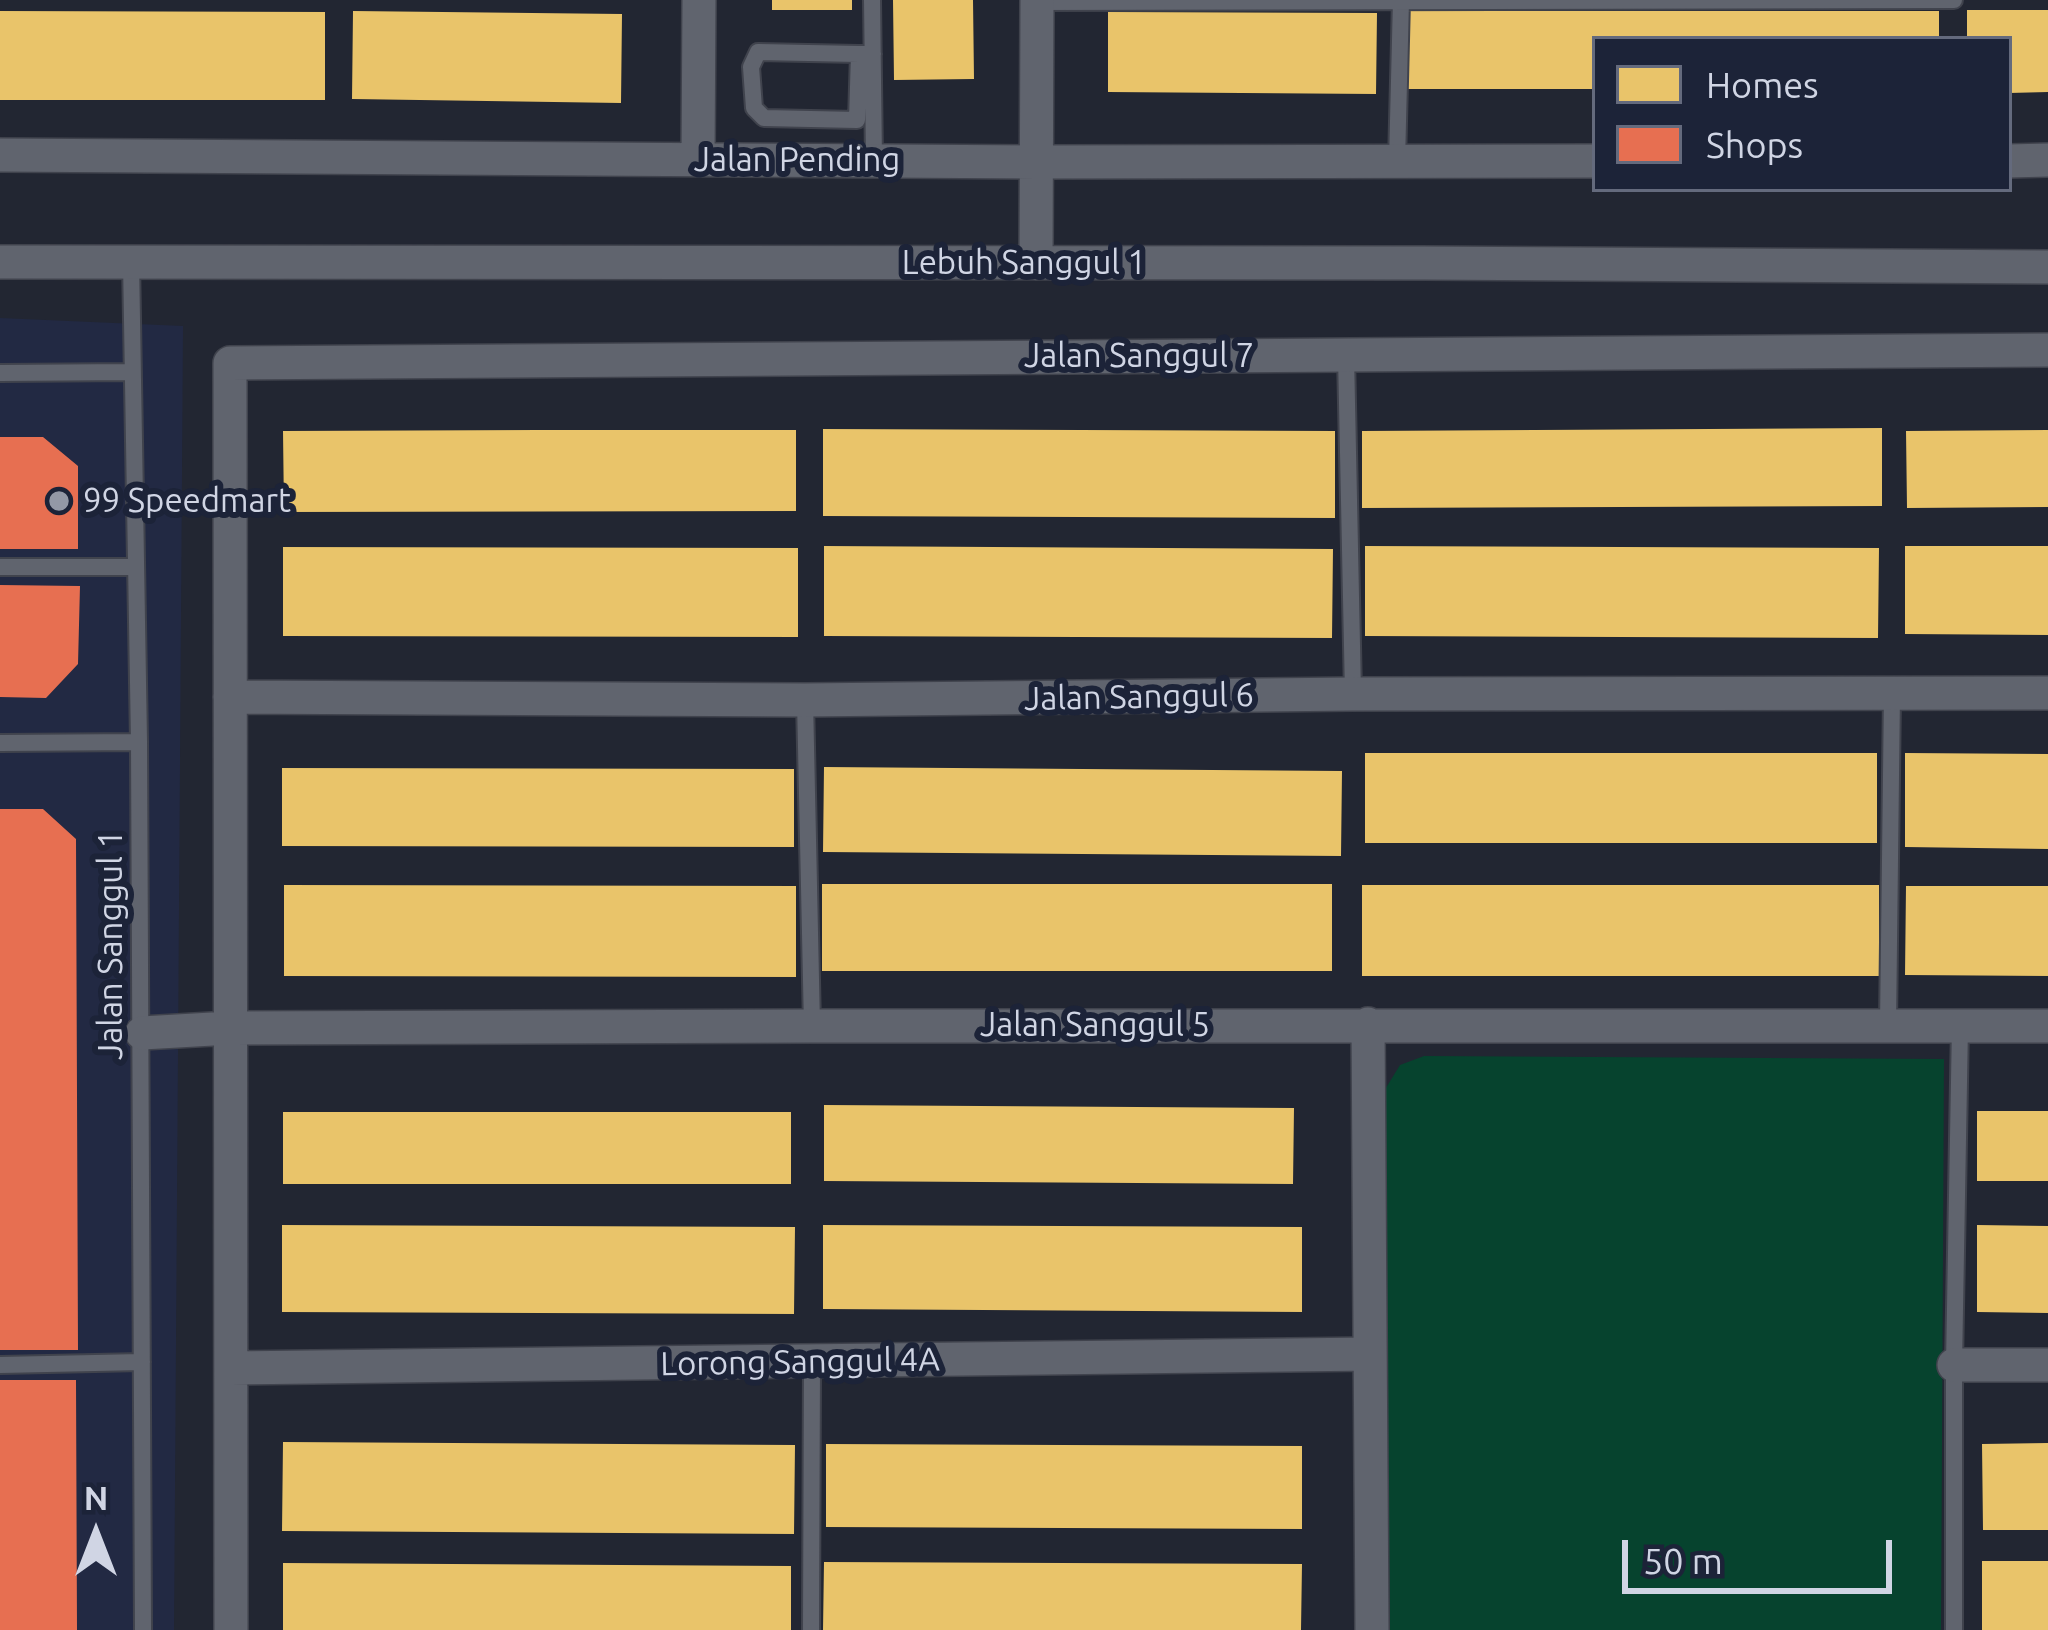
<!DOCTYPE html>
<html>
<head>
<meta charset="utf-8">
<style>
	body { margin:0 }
	#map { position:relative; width:2048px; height:1630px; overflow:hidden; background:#222632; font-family:Ubuntu,sans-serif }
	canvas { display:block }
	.legend { position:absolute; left:1592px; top:36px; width:420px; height:156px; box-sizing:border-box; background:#1c2338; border:3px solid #646a7d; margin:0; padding:15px 21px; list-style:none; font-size:36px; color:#d0d5e4 }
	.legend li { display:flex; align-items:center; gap:24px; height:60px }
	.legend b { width:60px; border:3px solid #646a7d }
	.north { position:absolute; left:36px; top:1474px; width:120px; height:120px; -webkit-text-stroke:9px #1c2338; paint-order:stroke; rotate:0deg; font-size:33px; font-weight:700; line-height:48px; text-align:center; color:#d0d5e4 }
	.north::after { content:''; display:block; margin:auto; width:42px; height:54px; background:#d0d5e4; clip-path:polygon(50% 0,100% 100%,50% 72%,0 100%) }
	.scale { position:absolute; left:1622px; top:1540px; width:270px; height:54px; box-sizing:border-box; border:6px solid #d0d5e4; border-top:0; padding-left:15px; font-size:36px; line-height:42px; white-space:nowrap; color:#d0d5e4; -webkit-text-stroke:9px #1c2338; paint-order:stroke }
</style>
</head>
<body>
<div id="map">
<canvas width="2048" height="1630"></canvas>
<ul class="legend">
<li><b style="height:33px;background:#e9c46a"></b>Homes</li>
<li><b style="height:33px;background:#e76f51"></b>Shops</li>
</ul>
<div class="north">N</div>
<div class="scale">50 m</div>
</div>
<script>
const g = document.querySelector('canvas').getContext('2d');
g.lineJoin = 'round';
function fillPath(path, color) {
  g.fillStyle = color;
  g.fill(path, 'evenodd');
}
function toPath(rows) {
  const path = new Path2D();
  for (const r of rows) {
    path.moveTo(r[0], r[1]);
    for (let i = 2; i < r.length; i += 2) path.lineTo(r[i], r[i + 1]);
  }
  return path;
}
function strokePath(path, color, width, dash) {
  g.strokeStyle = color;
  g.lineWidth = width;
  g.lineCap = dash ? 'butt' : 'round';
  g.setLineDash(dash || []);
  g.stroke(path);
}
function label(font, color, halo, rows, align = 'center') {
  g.font = font + ' Ubuntu,sans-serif';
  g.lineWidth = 12;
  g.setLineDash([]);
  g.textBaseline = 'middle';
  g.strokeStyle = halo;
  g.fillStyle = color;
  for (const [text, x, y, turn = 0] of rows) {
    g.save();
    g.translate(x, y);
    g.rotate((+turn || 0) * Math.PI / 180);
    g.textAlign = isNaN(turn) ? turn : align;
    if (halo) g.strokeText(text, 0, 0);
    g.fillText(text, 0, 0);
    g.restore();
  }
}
fillPath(toPath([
	[0,318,183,326,174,1630,0,1630]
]), '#222943');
fillPath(toPath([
	[1424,1056,1944,1059,1941,1630,1390,1630,1384,1091,1400,1065]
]), '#06432e');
fillPath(toPath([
	[772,0,852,0,852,10,772,10],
	[893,0,973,0,974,79,894,80],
	[1967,10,2048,10,2048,92,2009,93,2009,39,1967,39],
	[0,11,325,12,325,100,0,100],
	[353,11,622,14,621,103,352,99],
	[1408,11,1939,11,1939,39,1595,39,1595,89,1408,89],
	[1108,12,1377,13,1376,94,1108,92],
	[1882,428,1882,506,1362,508,1362,431],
	[823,429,1335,431,1335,518,823,516],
	[539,430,796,430,796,511,284,512,283,431],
	[2048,430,2048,507,1907,508,1906,431],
	[824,546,1333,549,1332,638,824,636],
	[1365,546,1879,548,1878,638,1365,636],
	[1905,546,2048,546,2048,635,1905,634],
	[283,547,798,548,798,637,283,636],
	[1365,753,1877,753,1877,843,1365,843],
	[1905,753,2048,754,2048,849,1905,847],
	[824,767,1342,771,1341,856,823,852],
	[282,768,794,769,794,847,282,846],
	[822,884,1332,884,1332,971,822,971],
	[284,885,796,886,796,977,284,976],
	[1362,885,1879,885,1879,976,1362,976],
	[1906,886,2048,886,2048,976,1905,975],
	[824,1105,1294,1108,1293,1184,824,1181],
	[1977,1111,2048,1111,2048,1181,1977,1181],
	[283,1112,791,1112,791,1184,283,1184],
	[282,1225,795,1227,794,1314,282,1312],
	[823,1225,1302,1227,1302,1312,823,1309],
	[1977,1225,2048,1226,2048,1313,1977,1312],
	[283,1442,795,1445,794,1534,282,1531],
	[2048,1443,2048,1530,1983,1530,1982,1444],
	[826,1444,1302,1446,1302,1529,826,1527],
	[1982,1561,2048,1561,2048,1630,1982,1630],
	[824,1562,1302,1564,1301,1630,823,1630],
	[283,1563,791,1566,791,1630,283,1630]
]), '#e9c46a');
fillPath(toPath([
	[0,437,43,437,78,466,78,549,0,549],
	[0,585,80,586,78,664,46,698,0,697],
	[0,809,43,809,76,839,78,1350,0,1350],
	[0,1380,76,1380,77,1630,0,1630]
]), '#e76f51');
const service = toPath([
	[872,0,874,160],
	[1037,2,1954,0],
	[859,54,857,120,764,118,754,108,751,67,758,52,859,54,873,54],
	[1397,162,1401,0],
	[131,260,139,742,143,1630],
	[1346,355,1353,694],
	[0,373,131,372],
	[0,567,136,567],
	[805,700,812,1026],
	[0,743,139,742],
	[1888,1025,1892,693],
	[0,1365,142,1362],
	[811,1630,812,1362],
	[1954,1630,1954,1365,1960,1025]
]);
const minor = toPath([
	[0,155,1037,162,1595,161],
	[698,159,699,0],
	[2009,161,2048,160],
	[0,262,1424,263,2048,267],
	[1036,263,1037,0],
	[230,697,805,700,1353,694,2048,693],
	[1368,1024,1372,1630],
	[142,1033,230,1028,812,1026,2048,1026],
	[1954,1365,2048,1365],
	[231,1368,1370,1354],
	[231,1630,230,363,2048,350]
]);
strokePath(service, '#40434d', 20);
strokePath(minor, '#40434d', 36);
strokePath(service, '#60646e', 16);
strokePath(minor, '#60646e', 33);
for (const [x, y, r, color] of [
	[59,501,12,"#9398a6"]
]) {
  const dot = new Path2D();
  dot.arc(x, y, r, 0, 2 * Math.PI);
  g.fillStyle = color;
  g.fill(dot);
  strokePath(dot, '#1c2338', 4.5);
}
label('33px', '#d0d5e4', '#1c2338', [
	["Jalan Pending",797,160],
	["Lebuh Sanggul 1",1024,263],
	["Jalan Sanggul 7",1139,356],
	["Jalan Sanggul 6",1139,697,-1],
	["Jalan Sanggul 1",111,945,-90],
	["Jalan Sanggul 5",1095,1025],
	["Lorong Sanggul 4A",800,1362,-1]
]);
label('33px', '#d0d5e4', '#1c2338', [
	["99 Speedmart",83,501]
], 'left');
</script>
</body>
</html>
